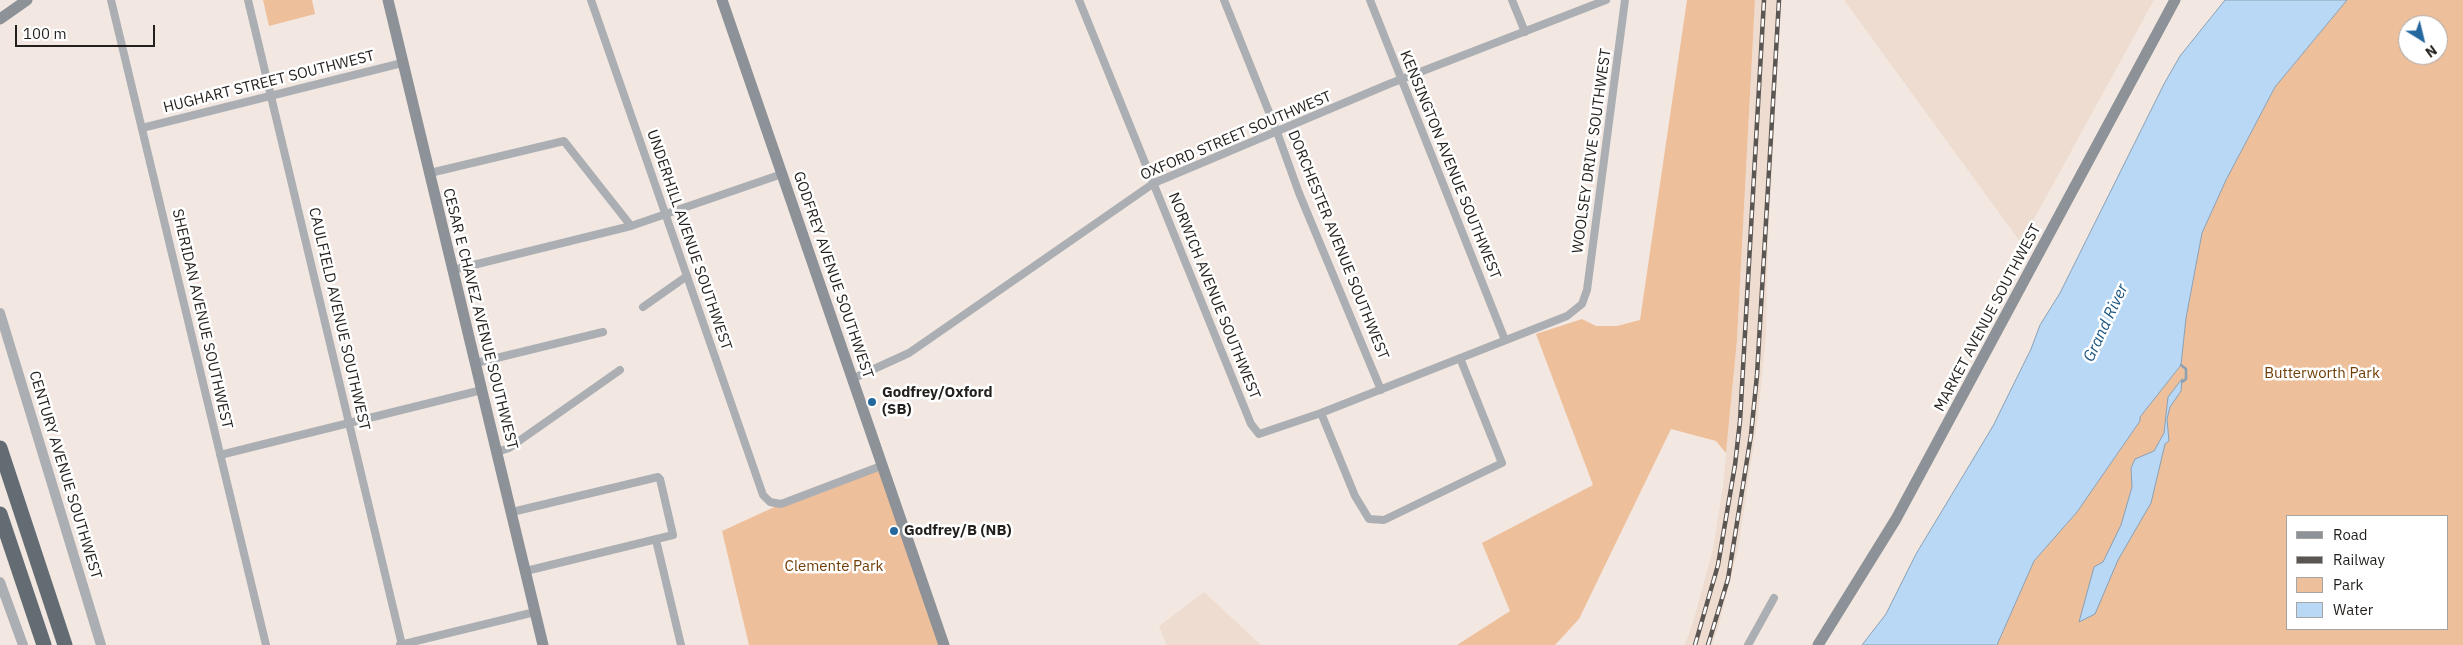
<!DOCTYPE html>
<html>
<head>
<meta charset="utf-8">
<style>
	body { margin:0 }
	#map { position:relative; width:2463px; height:645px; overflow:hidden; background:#f3e8e1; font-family:"IBM Plex Sans",sans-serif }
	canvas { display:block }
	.legend { position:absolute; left:2286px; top:515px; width:162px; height:115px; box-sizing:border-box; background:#fff; border:1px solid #a7a5a4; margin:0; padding:6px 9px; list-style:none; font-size:15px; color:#231f1c }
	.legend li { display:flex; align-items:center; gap:10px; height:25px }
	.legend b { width:25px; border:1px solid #a7a5a4 }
	.north { position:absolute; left:2398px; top:15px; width:50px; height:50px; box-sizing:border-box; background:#fff; border:1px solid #a7a5a4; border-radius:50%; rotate:144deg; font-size:14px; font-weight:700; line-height:20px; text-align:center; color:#231f1c }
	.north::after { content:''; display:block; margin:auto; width:18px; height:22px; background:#25689d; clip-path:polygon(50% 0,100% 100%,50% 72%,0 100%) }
	.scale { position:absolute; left:15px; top:25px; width:140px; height:22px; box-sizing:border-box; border:2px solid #231f1c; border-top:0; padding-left:6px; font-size:15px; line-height:18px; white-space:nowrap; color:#231f1c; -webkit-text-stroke:4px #fff; paint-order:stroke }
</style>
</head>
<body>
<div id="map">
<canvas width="2463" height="645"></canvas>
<ul class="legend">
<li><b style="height:6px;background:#8c9297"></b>Road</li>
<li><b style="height:6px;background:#5c5652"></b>Railway</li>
<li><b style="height:14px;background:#eebf9b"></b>Park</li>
<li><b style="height:14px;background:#b8d8f5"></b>Water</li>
</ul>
<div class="north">N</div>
<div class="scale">100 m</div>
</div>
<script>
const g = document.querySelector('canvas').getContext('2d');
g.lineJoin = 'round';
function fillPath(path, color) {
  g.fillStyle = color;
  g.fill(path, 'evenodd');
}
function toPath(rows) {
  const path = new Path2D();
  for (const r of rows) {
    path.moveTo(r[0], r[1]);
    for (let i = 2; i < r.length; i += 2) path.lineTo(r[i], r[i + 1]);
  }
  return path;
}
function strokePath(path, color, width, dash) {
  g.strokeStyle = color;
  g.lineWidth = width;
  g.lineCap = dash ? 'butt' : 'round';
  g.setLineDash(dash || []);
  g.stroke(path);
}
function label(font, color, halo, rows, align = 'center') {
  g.font = font + ' "IBM Plex Sans",sans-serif';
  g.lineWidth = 5;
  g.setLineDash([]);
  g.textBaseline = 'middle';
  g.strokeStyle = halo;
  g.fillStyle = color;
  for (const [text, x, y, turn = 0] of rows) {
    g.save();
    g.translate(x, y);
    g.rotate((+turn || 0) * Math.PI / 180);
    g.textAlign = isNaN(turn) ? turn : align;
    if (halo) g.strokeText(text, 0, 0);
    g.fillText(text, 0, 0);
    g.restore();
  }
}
fillPath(toPath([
	[1755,0,1781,0,1768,241,1766,335,1758,416,1738,549,1718,628,1712,645,1685,645,1694,619,1713,549,1723,486,1737,340],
	[1844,0,2154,0,2021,243],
	[1204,592,1261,645,1167,645,1159,626]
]), '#eddccf');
fillPath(toPath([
	[263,0,312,0,315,14,269,26],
	[1687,0,1755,0,1737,340,1726,453,1716,441,1671,429,1579,619,1555,645,1457,645,1510,611,1482,543,1593,485,1536,334,1582,319,1596,326,1617,326,1640,320],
	[2347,0,2463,0,2463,645,1997,645,2034,561,2077,512,2140,421,2140,417,2181,365,2186,318,2202,233,2226,180,2275,87],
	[2408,25,2438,25,2438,55,2408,55],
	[2287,516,2447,516,2447,629,2287,629],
	[881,466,944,645,749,645,722,531,781,504]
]), '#eebf9b');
const water = toPath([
	[2225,0,2347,0,2275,87,2226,180,2202,233,2186,318,2181,365,2140,417,2140,421,2077,512,2034,561,1997,645,1862,645,1886,614,1916,554,1993,426,2031,349,2040,325,2060,293,2164,84,2180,56,2225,0],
	[2182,379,2181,391,2170,407,2167,419,2169,441,2165,444,2151,503,2118,560,2095,614,2079,622,2094,567,2103,562,2121,525,2132,487,2131,468,2135,459,2154,451,2164,433,2168,397,2182,379]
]);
fillPath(water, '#b8d8f5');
strokePath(water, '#8ba0b4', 1);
strokePath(toPath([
	[2181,365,2186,369,2186,379,2182,382]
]), '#8ba0b4', 2.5);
strokePath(toPath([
	[111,0,266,645],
	[248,0,402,645],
	[591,0,763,495,770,502,781,504,881,466],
	[1079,0,1251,424,1259,434,1321,413,1567,316,1582,304,1587,290,1625,0],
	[1224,0,1277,132,1299,193,1381,390],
	[1370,0,1505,340],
	[1512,0,1525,32],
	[142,128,402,63],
	[430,173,564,141,631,226],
	[453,270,631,226,782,174],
	[643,307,687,276],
	[476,363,603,332],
	[852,379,909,353,1154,183,1389,84,1606,0],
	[1321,413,1355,496,1369,519,1384,520,1502,463,1460,358],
	[497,452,509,448,620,370],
	[220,455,482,390],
	[512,512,658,477,660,479,673,535,526,571],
	[656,540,681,645],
	[400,645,535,612],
	[1748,645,1774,598]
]), '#abafb3', 8);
strokePath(toPath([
	[0,313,101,645],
	[0,582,23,645]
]), '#abafb3', 10);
strokePath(toPath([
	[388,0,543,645],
	[722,0,944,645],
	[0,19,27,0],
	[1818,645,1896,519,2175,0]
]), '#8c9297', 11);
strokePath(toPath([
	[0,448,65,645],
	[0,514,44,645]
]), '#636b73', 15);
const rail = toPath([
	[1695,645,1718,565,1735,465,1740,421,1764,0],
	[1708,645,1728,579,1751,435,1757,375,1779,0]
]);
strokePath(rail, '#5c5652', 4.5);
strokePath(rail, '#fff', 2.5, [8]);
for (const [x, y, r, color] of [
	[872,402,5,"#25689d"],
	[894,531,5,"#25689d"]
]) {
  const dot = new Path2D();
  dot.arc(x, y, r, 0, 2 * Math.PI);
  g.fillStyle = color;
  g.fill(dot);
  strokePath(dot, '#fff', 2);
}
label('15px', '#231f1c', '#fff', [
	["HUGHART STREET SOUTHWEST",269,82,-14],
	["OXFORD STREET SOUTHWEST",1236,136,-23],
	["WOOLSEY DRIVE SOUTHWEST",1592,151,-82],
	["KENSINGTON AVENUE SOUTHWEST",1450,165,68],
	["UNDERHILL AVENUE SOUTHWEST",689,240,71],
	["DORCHESTER AVENUE SOUTHWEST",1338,245,68],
	["GODFREY AVENUE SOUTHWEST",833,275,71],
	["NORWICH AVENUE SOUTHWEST",1214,296,68],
	["MARKET AVENUE SOUTHWEST",1988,318,-62],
	["SHERIDAN AVENUE SOUTHWEST",202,319,77],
	["CAULFIELD AVENUE SOUTHWEST",339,319,77],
	["CESAR E CHAVEZ AVENUE SOUTHWEST",480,319,76],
	["CENTURY AVENUE SOUTHWEST",65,475,73]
]);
label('15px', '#713d06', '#fff', [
	["Butterworth Park",2322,374],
	["Clemente Park",834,567]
]);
label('bold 15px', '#231f1c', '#fff', [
	["Godfrey/Oxford",882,393],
	["(SB)",882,410],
	["Godfrey/B (NB)",904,531]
], 'left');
label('italic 16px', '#1c5683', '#fff', [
	["Grand River",2106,323,-65]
]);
</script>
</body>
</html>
